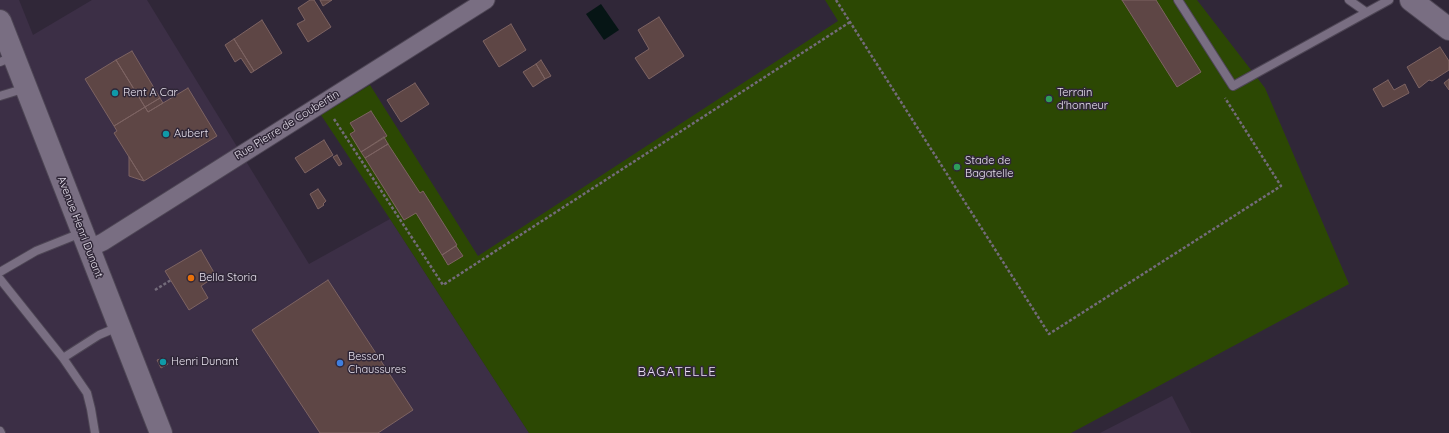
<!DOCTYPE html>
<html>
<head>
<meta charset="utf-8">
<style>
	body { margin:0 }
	canvas { display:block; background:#302738 }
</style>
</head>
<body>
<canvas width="1449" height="433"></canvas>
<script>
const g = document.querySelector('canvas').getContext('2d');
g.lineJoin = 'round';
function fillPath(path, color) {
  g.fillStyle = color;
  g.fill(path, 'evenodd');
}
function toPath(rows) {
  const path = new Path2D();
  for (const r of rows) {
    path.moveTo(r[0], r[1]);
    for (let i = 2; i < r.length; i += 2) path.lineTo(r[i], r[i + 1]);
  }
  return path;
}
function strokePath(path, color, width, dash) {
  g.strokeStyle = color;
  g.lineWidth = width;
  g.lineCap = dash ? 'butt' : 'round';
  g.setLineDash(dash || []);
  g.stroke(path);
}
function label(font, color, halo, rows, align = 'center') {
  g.font = font + ' Quicksand,sans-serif';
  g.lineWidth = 3;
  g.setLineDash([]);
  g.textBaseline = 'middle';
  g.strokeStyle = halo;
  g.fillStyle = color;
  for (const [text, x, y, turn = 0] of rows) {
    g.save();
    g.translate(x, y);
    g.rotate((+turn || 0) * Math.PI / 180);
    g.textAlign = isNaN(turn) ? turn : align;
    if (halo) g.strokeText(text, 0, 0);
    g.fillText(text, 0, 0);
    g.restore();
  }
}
fillPath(toPath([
	[0,0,19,0,33,35,92,0,147,0,309,264,390,219,529,433,0,433],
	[1172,396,1191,433,1100,433]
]), '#3c2f46');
fillPath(toPath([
	[825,0,1197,0,1265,88,1349,284,1071,433,529,433,390,219,321,115,370,85,478,256,838,21]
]), '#2c4803');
fillPath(toPath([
	[601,4,619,30,604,40,586,14]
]), '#061515');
const building = toPath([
	[310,0,314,0,331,27,308,42,297,24,305,20,298,8,310,0],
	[320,0,332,0,323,6,320,0],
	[1122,0,1156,0,1201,72,1177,87,1122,0],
	[659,17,684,56,649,79,635,58,649,49,638,30,659,17],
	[262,20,282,53,254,71,234,39,262,20],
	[511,24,526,50,499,67,483,41,511,24],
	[234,39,254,71,251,73,241,58,235,62,225,45,234,39],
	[1440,47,1449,61,1449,70,1432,81,1429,80,1419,88,1407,67,1440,47],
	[132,51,160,98,145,107,116,60,132,51],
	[116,60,145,107,114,126,85,79,116,60],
	[541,60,551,76,545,79,536,64,541,60],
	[536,64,545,79,533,87,523,72,536,64],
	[1449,79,1449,90,1444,83,1449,79],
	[1388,80,1394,90,1405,84,1409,93,1383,107,1373,89,1388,80],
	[415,83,429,104,401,122,387,100,415,83],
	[188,88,217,136,144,181,114,133,117,131,114,126,145,107,148,112,188,88],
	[160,98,163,103,148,112,145,107,160,98],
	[371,111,387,136,361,152,350,134,355,131,350,123,371,111],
	[384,137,388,144,365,158,361,152,384,137],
	[324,140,333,155,305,173,295,158,324,140],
	[388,144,420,193,423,191,457,245,442,255,416,213,404,220,365,158,388,144],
	[337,155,342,164,339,166,333,157,337,155],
	[129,157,144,181,129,176,129,157],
	[318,189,326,201,323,204,324,205,318,209,310,194,318,189],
	[456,246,463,256,448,265,442,255,456,246],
	[201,250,216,276,201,286,208,298,189,310,165,271,201,250],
	[328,280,413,410,378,433,320,433,252,330,328,280],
	[164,358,168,364,161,368,157,360,164,358]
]);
fillPath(building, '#5e4645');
strokePath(building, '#7d6362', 1);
const lane = toPath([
	[1178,0,1233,86,1389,0],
	[1349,0,1366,12],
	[0,62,12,57],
	[0,96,26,88],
	[0,272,36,251,81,233],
	[0,279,63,358,87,393,91,409,95,433],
	[63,358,99,335,118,327],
	[0,431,1,433]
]);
const street = toPath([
	[88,249,103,242,486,0]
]);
const secondary = toPath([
	[1411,0,1449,29],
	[0,21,161,433]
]);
strokePath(lane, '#4e4655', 10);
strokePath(street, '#4e4655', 19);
strokePath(secondary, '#4e4655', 24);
strokePath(toPath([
	[836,0,1049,334,1281,186,1225,98],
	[334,119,443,285,850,22],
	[155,290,171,280]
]), '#736b7a', 2.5, [3, 2]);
strokePath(lane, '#796e82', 8);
strokePath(street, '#796e82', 17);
strokePath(secondary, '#796e82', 22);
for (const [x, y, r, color] of [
	[115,93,4,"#0f9aa8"],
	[1049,99,4,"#2e9e5b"],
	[166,134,4,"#0f9aa8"],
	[957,167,4,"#2e9e5b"],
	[191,278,4,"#e8710a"],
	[163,362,4,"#0f9aa8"],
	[340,363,4,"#3f7fe0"]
]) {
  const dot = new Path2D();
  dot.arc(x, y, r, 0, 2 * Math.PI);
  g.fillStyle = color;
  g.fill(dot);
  strokePath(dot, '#302738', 1.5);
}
label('11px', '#e7e1ed', '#302738', [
	["Rent A Car",123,93],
	["Terrain",1057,93],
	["d'honneur",1057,106],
	["Aubert",174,134],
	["Stade de",965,161],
	["Bagatelle",965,174],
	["Bella Storia",199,278],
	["Besson",348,357],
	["Chaussures",348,370],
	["Henri Dunant",171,362]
], 'left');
label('11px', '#e7e1ed', '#302738', [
	["Rue Pierre de Coubertin",287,125,-32],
	["Avenue Henri Dunant",80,227,69]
]);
g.letterSpacing = '1px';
label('13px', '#eaddf4', '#302738', [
	["BAGATELLE",677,372]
]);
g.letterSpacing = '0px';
</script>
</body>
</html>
